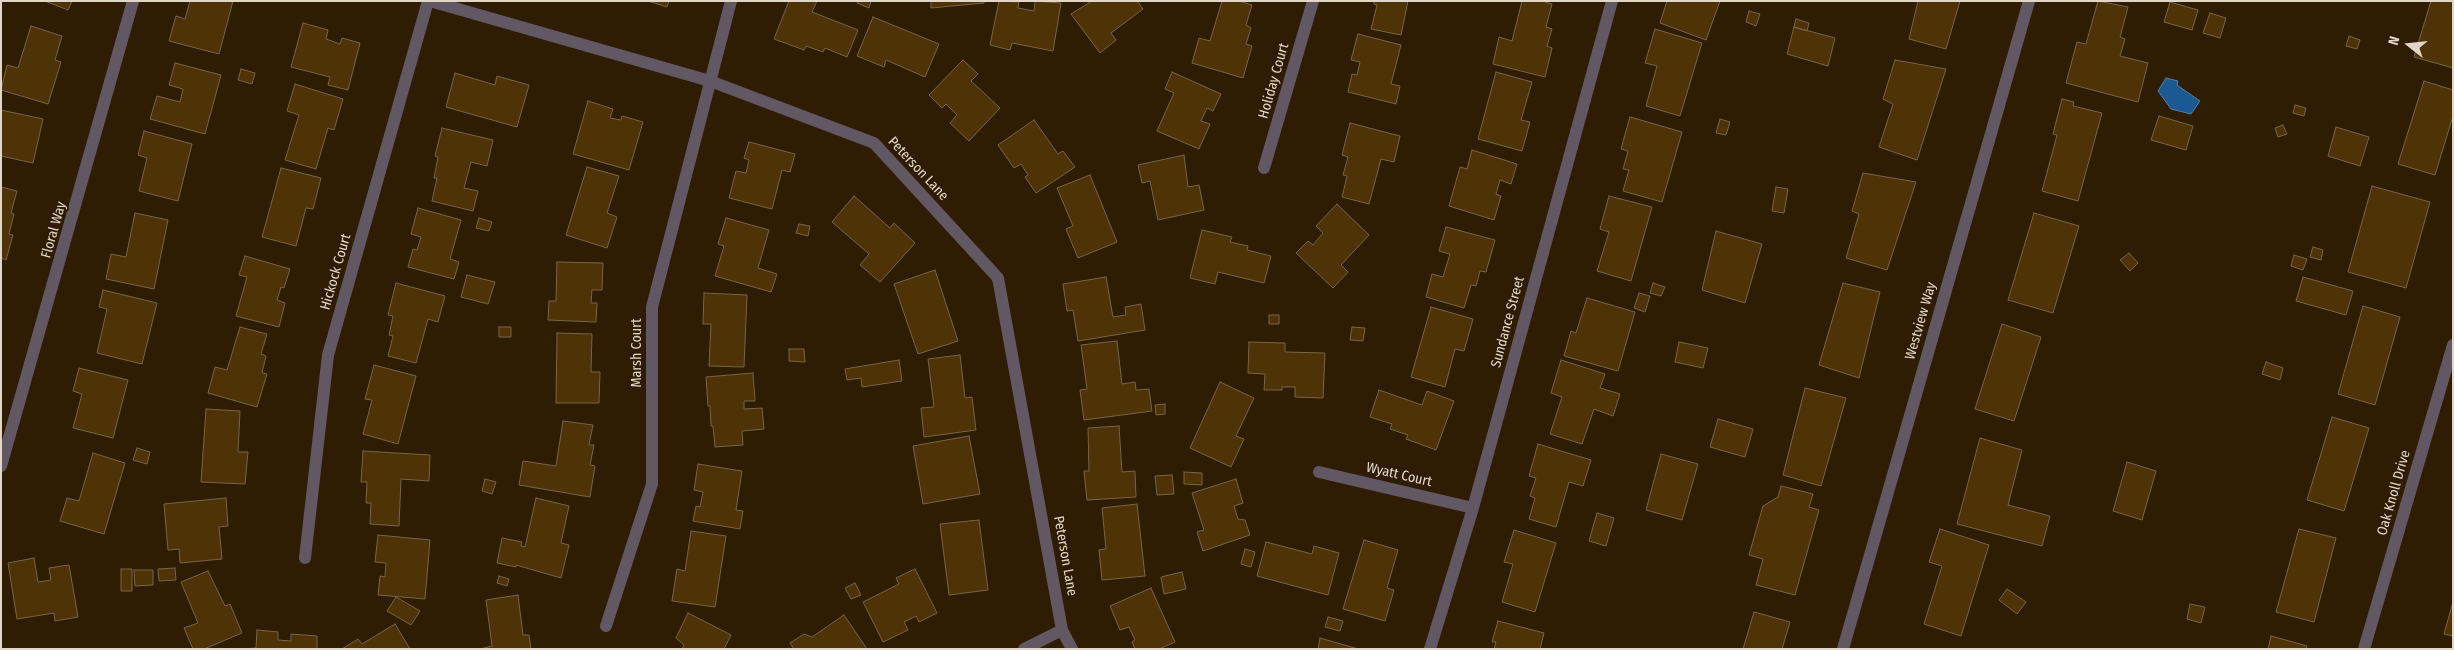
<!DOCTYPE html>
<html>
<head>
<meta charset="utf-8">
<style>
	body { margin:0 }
	#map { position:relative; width:2454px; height:650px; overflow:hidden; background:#2e1d02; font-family:"Fira Sans Condensed",sans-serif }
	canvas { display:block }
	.frame { position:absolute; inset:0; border:2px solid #e2d7c7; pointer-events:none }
	.north { position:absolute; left:2384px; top:20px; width:50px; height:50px; -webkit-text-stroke:4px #2e1d02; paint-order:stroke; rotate:286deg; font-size:14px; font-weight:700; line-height:20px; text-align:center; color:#e2d7c7 }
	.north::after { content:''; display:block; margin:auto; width:18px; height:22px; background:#e2d7c7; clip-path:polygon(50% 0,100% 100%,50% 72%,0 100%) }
</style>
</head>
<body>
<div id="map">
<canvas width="2454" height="650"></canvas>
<div class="frame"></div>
<div class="north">N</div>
</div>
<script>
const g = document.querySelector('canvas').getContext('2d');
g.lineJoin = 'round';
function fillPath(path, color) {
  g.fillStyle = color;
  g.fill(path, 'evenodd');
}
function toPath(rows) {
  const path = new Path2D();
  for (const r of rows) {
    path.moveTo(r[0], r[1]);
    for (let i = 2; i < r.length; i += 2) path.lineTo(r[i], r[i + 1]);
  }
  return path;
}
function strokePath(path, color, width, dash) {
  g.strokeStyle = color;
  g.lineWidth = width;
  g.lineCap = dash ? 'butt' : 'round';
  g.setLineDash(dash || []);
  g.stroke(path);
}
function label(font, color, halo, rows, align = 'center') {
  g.font = font + ' "Fira Sans Condensed",sans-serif';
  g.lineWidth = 4;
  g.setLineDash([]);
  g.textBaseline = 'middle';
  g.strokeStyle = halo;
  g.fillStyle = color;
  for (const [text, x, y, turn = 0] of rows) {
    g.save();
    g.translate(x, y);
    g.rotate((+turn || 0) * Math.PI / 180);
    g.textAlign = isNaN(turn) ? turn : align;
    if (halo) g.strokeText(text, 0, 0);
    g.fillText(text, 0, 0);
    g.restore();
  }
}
const water = toPath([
	[2166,78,2178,81,2177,85,2200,101,2191,114,2171,109,2158,91,2166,78]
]);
fillPath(water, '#1b5993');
strokePath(water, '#577fa3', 1);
const building = toPath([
	[45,1,72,1,68,10,45,1],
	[190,1,233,1,219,54,169,41,176,16,185,19,190,1],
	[648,1,669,1,667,7,648,1],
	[789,1,817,1,812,12,858,30,847,57,825,48,823,52,806,46,804,50,774,39,789,1],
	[858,1,871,1,869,8,857,3,858,1],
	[931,1,984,1,984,3,931,8,931,1],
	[999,1,1019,2,1018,8,1034,11,1035,1,1061,3,1053,51,1012,43,1010,50,990,45,999,1],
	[1092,1,1137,1,1143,9,1111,33,1116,40,1100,53,1071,14,1092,1],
	[1222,1,1239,1,1252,5,1246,25,1251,28,1246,44,1252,46,1243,78,1192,63,1199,38,1210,41,1222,1],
	[1374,1,1408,1,1401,35,1371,29,1377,5,1374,4,1374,1],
	[1522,1,1542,1,1552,4,1546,27,1552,29,1547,46,1552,48,1545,77,1493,64,1499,37,1512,41,1522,1],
	[1667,1,1720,1,1706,40,1660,23,1667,1],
	[1918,1,1960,1,1946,49,1909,39,1918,1],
	[2098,1,2128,7,2120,37,2125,39,2120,56,2148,63,2138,102,2066,83,2077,42,2086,44,2098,1],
	[2431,1,2453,1,2453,68,2414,57,2431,1],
	[2170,2,2198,10,2192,30,2164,22,2170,2],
	[1749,11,1760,14,1756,26,1746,22,1749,11],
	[2210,13,2226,18,2220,38,2203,33,2210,13],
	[873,17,939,44,925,77,886,60,884,67,857,56,873,17],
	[1796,19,1809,23,1807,31,1794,27,1796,19],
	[303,23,328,30,326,39,340,44,342,38,360,43,348,90,328,85,330,77,291,67,303,23],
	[31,26,62,36,55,60,61,62,48,104,1,90,7,65,18,68,31,26],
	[1794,27,1835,38,1828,66,1787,54,1794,27],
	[1655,29,1702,43,1680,116,1646,106,1657,66,1645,63,1655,29],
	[1358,34,1401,45,1391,84,1400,86,1396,104,1348,92,1352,74,1357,75,1360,62,1351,60,1358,34],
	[2349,36,2360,40,2357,49,2346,46,2349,36],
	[963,60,978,74,971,81,1000,108,969,141,950,123,957,115,946,104,942,108,929,95,963,60],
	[1895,60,1946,69,1917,160,1879,147,1893,104,1883,99,1895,60],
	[175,63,221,75,205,134,150,119,157,96,180,102,183,89,169,85,175,63],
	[241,69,255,73,252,84,238,80,241,69],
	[1172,72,1221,94,1213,111,1207,108,1201,121,1210,124,1199,149,1157,131,1174,93,1165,89,1172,72],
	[1496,72,1532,82,1521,120,1530,122,1522,151,1478,139,1496,72],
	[455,73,495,85,497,76,529,85,517,127,446,107,455,73],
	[2424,81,2453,90,2453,116,2435,175,2398,164,2424,81],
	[295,84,343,99,334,130,328,128,316,169,285,160,299,115,287,111,295,84],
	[2062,99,2074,102,2073,106,2102,113,2078,201,2042,191,2057,135,2053,134,2062,99],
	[588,101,613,109,610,118,621,120,622,116,643,122,629,170,573,154,588,101],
	[2295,105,2306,108,2304,116,2293,113,2295,105],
	[1,110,43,119,33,163,1,156,1,110],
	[2159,116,2193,126,2186,150,2151,140,2159,116],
	[1630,117,1682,132,1662,202,1623,191,1629,170,1623,169,1628,151,1621,149,1630,117],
	[1720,119,1730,122,1726,135,1716,133,1720,119],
	[1034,120,1058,154,1063,151,1075,167,1036,193,1025,177,1028,175,1021,164,1014,168,998,145,1034,120],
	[1350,123,1400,136,1394,162,1381,159,1369,204,1342,197,1347,176,1343,175,1348,157,1342,155,1350,123],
	[2283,125,2287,134,2278,137,2275,128,2283,125],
	[2336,127,2369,137,2360,166,2328,156,2336,127],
	[442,128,493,140,487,166,471,162,464,188,478,191,473,211,432,201,437,178,434,178,438,157,435,156,442,128],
	[144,131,192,144,178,201,139,191,147,158,138,155,144,131],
	[749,142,795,154,790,172,782,170,772,209,729,198,736,171,746,173,749,160,744,158,749,142],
	[1472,150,1517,164,1511,184,1500,180,1496,194,1501,196,1494,220,1449,206,1460,167,1467,169,1472,150],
	[1184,155,1188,187,1199,185,1204,210,1158,220,1150,181,1142,183,1138,165,1184,155],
	[587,167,619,176,607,213,617,217,607,248,566,235,587,167],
	[281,168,321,178,313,209,306,208,296,246,262,237,281,168],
	[1863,173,1916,182,1887,270,1846,258,1859,214,1852,211,1863,173],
	[1090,175,1117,242,1078,258,1066,229,1073,226,1057,188,1090,175],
	[2372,186,2430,202,2406,288,2348,272,2372,186],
	[1,187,17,191,11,213,14,214,9,234,13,235,6,260,1,258,1,187],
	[1776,187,1788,189,1784,213,1772,211,1776,187],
	[854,196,890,228,894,223,915,243,880,282,860,265,869,254,832,222,854,196],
	[1609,196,1652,207,1631,281,1597,271,1609,232,1600,229,1609,196],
	[1337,204,1369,235,1341,265,1348,272,1333,288,1296,253,1308,241,1313,245,1323,233,1316,226,1337,204],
	[418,208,461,220,450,259,459,262,454,279,408,267,413,249,417,250,421,237,411,234,418,208],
	[135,213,168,220,154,289,106,279,111,254,126,257,135,213],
	[2034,213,2079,226,2053,313,2008,300,2034,213],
	[479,218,492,222,489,231,476,228,479,218],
	[726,218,769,230,758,268,777,274,771,292,715,276,724,246,718,244,726,218],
	[799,224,810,226,808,236,796,233,799,224],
	[1446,227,1495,240,1486,272,1480,271,1476,286,1471,285,1464,308,1426,297,1432,274,1443,277,1450,254,1439,251,1446,227],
	[1202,230,1232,237,1230,242,1248,246,1247,250,1271,256,1264,283,1218,272,1215,284,1190,278,1202,230],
	[1716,231,1762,244,1745,303,1702,290,1716,231],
	[2313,247,2323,250,2321,260,2310,257,2313,247],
	[2129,253,2138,263,2130,271,2120,260,2129,253],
	[2294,255,2307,259,2303,270,2291,266,2294,255],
	[245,256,290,269,284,288,281,287,277,300,285,303,279,327,236,316,247,277,239,275,245,256],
	[557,262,603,263,602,290,592,290,591,303,597,303,596,322,548,320,549,301,556,301,557,262],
	[935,270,958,341,918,354,894,284,935,270],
	[467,275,495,282,488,304,461,297,467,275],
	[1106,277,1113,317,1126,315,1125,307,1141,304,1145,330,1078,341,1073,310,1067,311,1063,284,1106,277],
	[2303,277,2353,291,2346,315,2296,301,2303,277],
	[396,283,445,296,438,322,428,319,416,363,388,356,393,336,389,335,393,316,388,315,396,283],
	[1653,283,1665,287,1661,296,1650,293,1653,283],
	[1843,283,1880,292,1859,378,1819,365,1843,283],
	[103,290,157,303,142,364,97,353,107,309,99,307,103,290],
	[704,293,747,295,744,367,709,366,711,324,703,324,704,293],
	[1639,293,1650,296,1645,312,1634,308,1639,293],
	[1587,298,1635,312,1618,371,1564,356,1571,331,1576,333,1587,298],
	[2363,306,2400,317,2375,405,2338,394,2363,306],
	[1431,307,1473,319,1464,351,1455,349,1445,387,1411,377,1431,307],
	[1269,315,1279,315,1279,324,1269,324,1269,315],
	[2002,324,2041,337,2014,421,1975,409,2002,324],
	[240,327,267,334,261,354,266,356,262,373,267,374,257,407,208,393,215,367,227,370,240,327],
	[499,327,511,327,511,337,499,337,499,327],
	[1352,327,1365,328,1363,341,1350,340,1352,327],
	[557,333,592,334,591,372,600,372,599,403,556,403,557,333],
	[1117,341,1122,384,1135,382,1136,390,1149,389,1152,411,1084,420,1080,390,1087,389,1081,345,1117,341],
	[1249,342,1285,343,1285,352,1325,353,1323,398,1295,397,1295,387,1282,387,1282,390,1264,390,1265,374,1248,373,1249,342],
	[1679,342,1708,348,1703,368,1675,362,1679,342],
	[789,349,804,349,805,362,789,361,789,349],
	[960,355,965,398,972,397,976,430,924,437,921,408,934,407,928,359,960,355],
	[899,360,902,381,862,387,861,378,847,380,845,369,899,360],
	[1561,360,1605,374,1600,388,1620,394,1613,416,1594,409,1582,444,1550,434,1562,397,1551,393,1561,360],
	[2266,362,2283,368,2280,380,2262,374,2266,362],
	[374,365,416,376,398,444,363,434,372,400,365,399,374,365],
	[79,368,128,380,113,438,73,428,82,394,73,391,79,368],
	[753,373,755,401,744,401,744,409,762,408,764,429,742,431,743,445,715,447,713,426,711,426,710,406,708,406,706,377,753,373],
	[1220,382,1254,398,1236,436,1244,439,1231,467,1190,448,1220,382],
	[1805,388,1846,398,1821,486,1783,475,1805,388],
	[1379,390,1422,405,1427,391,1454,401,1436,450,1406,439,1408,435,1390,429,1392,424,1370,417,1379,390],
	[1165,404,1165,414,1156,415,1155,405,1165,404],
	[206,409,240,411,238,452,248,452,245,484,201,482,206,409],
	[2332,417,2369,428,2344,511,2307,500,2332,417],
	[1718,419,1753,429,1745,457,1710,447,1718,419],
	[563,421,593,425,589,445,594,445,590,465,595,466,590,497,519,485,523,461,556,466,563,421],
	[1119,426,1122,472,1135,471,1136,497,1087,500,1084,471,1089,471,1088,428,1119,426],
	[969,436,980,494,923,504,913,446,969,436],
	[1980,438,2022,450,2008,505,2050,516,2042,546,1957,524,1980,438],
	[1538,444,1591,460,1583,486,1569,482,1556,527,1529,519,1535,498,1530,496,1536,478,1529,476,1538,444],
	[137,448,150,452,147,464,133,460,137,448],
	[363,451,430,455,429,481,401,479,399,526,370,524,371,503,366,503,367,482,361,482,363,451],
	[93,453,125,463,104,534,60,521,67,498,79,501,93,453],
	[1661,454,1698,464,1682,520,1646,510,1661,454],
	[2127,462,2156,471,2142,520,2113,511,2127,462],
	[698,464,742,471,736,510,743,511,740,529,693,521,696,506,700,507,703,492,694,490,698,464],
	[1184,472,1202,473,1202,485,1184,484,1184,472],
	[1172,475,1174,494,1157,495,1155,476,1172,475],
	[485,479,496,482,492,494,482,491,485,479],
	[1236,479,1243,503,1234,506,1238,519,1245,520,1250,535,1203,551,1197,532,1204,530,1192,493,1236,479],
	[1781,486,1813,494,1809,507,1819,510,1795,595,1756,585,1763,559,1749,555,1763,506,1778,497,1781,486],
	[226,498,228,526,219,527,222,559,180,563,179,549,168,550,164,504,226,498],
	[536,498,569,506,561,543,569,545,561,578,516,565,516,567,497,563,502,538,522,542,521,546,525,547,536,498],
	[1137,504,1145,576,1102,580,1099,550,1106,549,1102,508,1137,504],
	[1597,513,1614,518,1606,546,1589,541,1597,513],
	[979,520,988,590,949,595,940,524,979,520],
	[1940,529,1989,545,1961,636,1924,624,1942,566,1929,562,1940,529],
	[2299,529,2336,538,2314,622,2276,612,2299,529],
	[1514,530,1556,543,1535,612,1502,602,1513,564,1504,562,1514,530],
	[691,531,726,536,715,607,672,601,677,569,685,571,691,531],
	[378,535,430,540,425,599,378,595,380,576,385,577,386,563,375,562,378,535],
	[1364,540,1398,550,1387,588,1394,590,1385,621,1343,609,1364,540],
	[1266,542,1312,554,1314,546,1339,553,1328,595,1257,576,1266,542],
	[1245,549,1255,552,1251,567,1241,564,1245,549],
	[34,558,38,582,51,580,49,568,69,565,78,617,55,621,54,613,17,619,8,563,34,558],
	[175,568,176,580,159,581,158,569,175,568],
	[121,569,132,569,132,591,121,591,121,569],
	[915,569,937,613,919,622,916,616,904,622,908,630,883,642,863,602,899,584,896,578,915,569],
	[134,570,153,570,153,585,135,586,134,570],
	[208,571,225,606,230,604,242,633,204,649,193,649,184,628,198,623,181,582,208,571],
	[1182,572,1186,589,1164,594,1161,577,1182,572],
	[499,576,509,579,507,586,497,583,499,576],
	[855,583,861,595,851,599,845,588,855,583],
	[1151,588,1175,642,1159,649,1135,649,1132,642,1135,640,1129,627,1120,630,1110,606,1151,588],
	[2007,589,2026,602,2017,614,1999,600,2007,589],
	[518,595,523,635,529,635,531,649,480,649,492,646,486,600,518,595],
	[396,597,420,611,411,625,387,611,396,597],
	[2453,602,2453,636,2444,634,2453,602],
	[2190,604,2205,607,2201,623,2187,619,2190,604],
	[1754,612,1790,622,1782,649,1743,649,1754,612],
	[688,613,731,635,724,649,682,649,684,645,676,638,688,613],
	[844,615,867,649,794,649,790,643,804,634,812,637,844,615],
	[1328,617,1343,621,1340,631,1325,627,1328,617],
	[1498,621,1544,633,1540,649,1494,649,1496,642,1492,642,1498,621],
	[395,624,410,649,342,649,358,639,362,644,395,624],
	[257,630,278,632,278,640,291,641,291,634,317,636,317,649,241,649,256,648,257,630],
	[2271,636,2307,646,2306,649,2268,649,2271,636],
	[1320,638,1358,649,1318,649,1320,638]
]);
fillPath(building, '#4d3305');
strokePath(building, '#786548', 1);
strokePath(toPath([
	[430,1,710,81,874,143,998,278,1062,630,1072,649],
	[1264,168,1313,1],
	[1,466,133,1],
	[1319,472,1473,508],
	[305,558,328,355,428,1],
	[606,626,652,484,652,307,731,1],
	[1024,649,1062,630],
	[1430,649,1473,508,1612,1],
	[1843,649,2029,1],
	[2364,649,2453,345]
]), '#625864', 12);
label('14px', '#e2d7c7', '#2e1d02', [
	["Holiday Court",1274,81,-74],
	["Peterson Lane",918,169,47],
	["Floral Way",54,230,-74],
	["Hickock Court",336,272,-74],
	["Westview Way",1921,321,-74],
	["Sundance Street",1508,322,-75],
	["Marsh Court",637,353,-90],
	["Wyatt Court",1399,475,13],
	["Oak Knoll Drive",2394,493,-74],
	["Peterson Lane",1065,556,80]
]);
</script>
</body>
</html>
